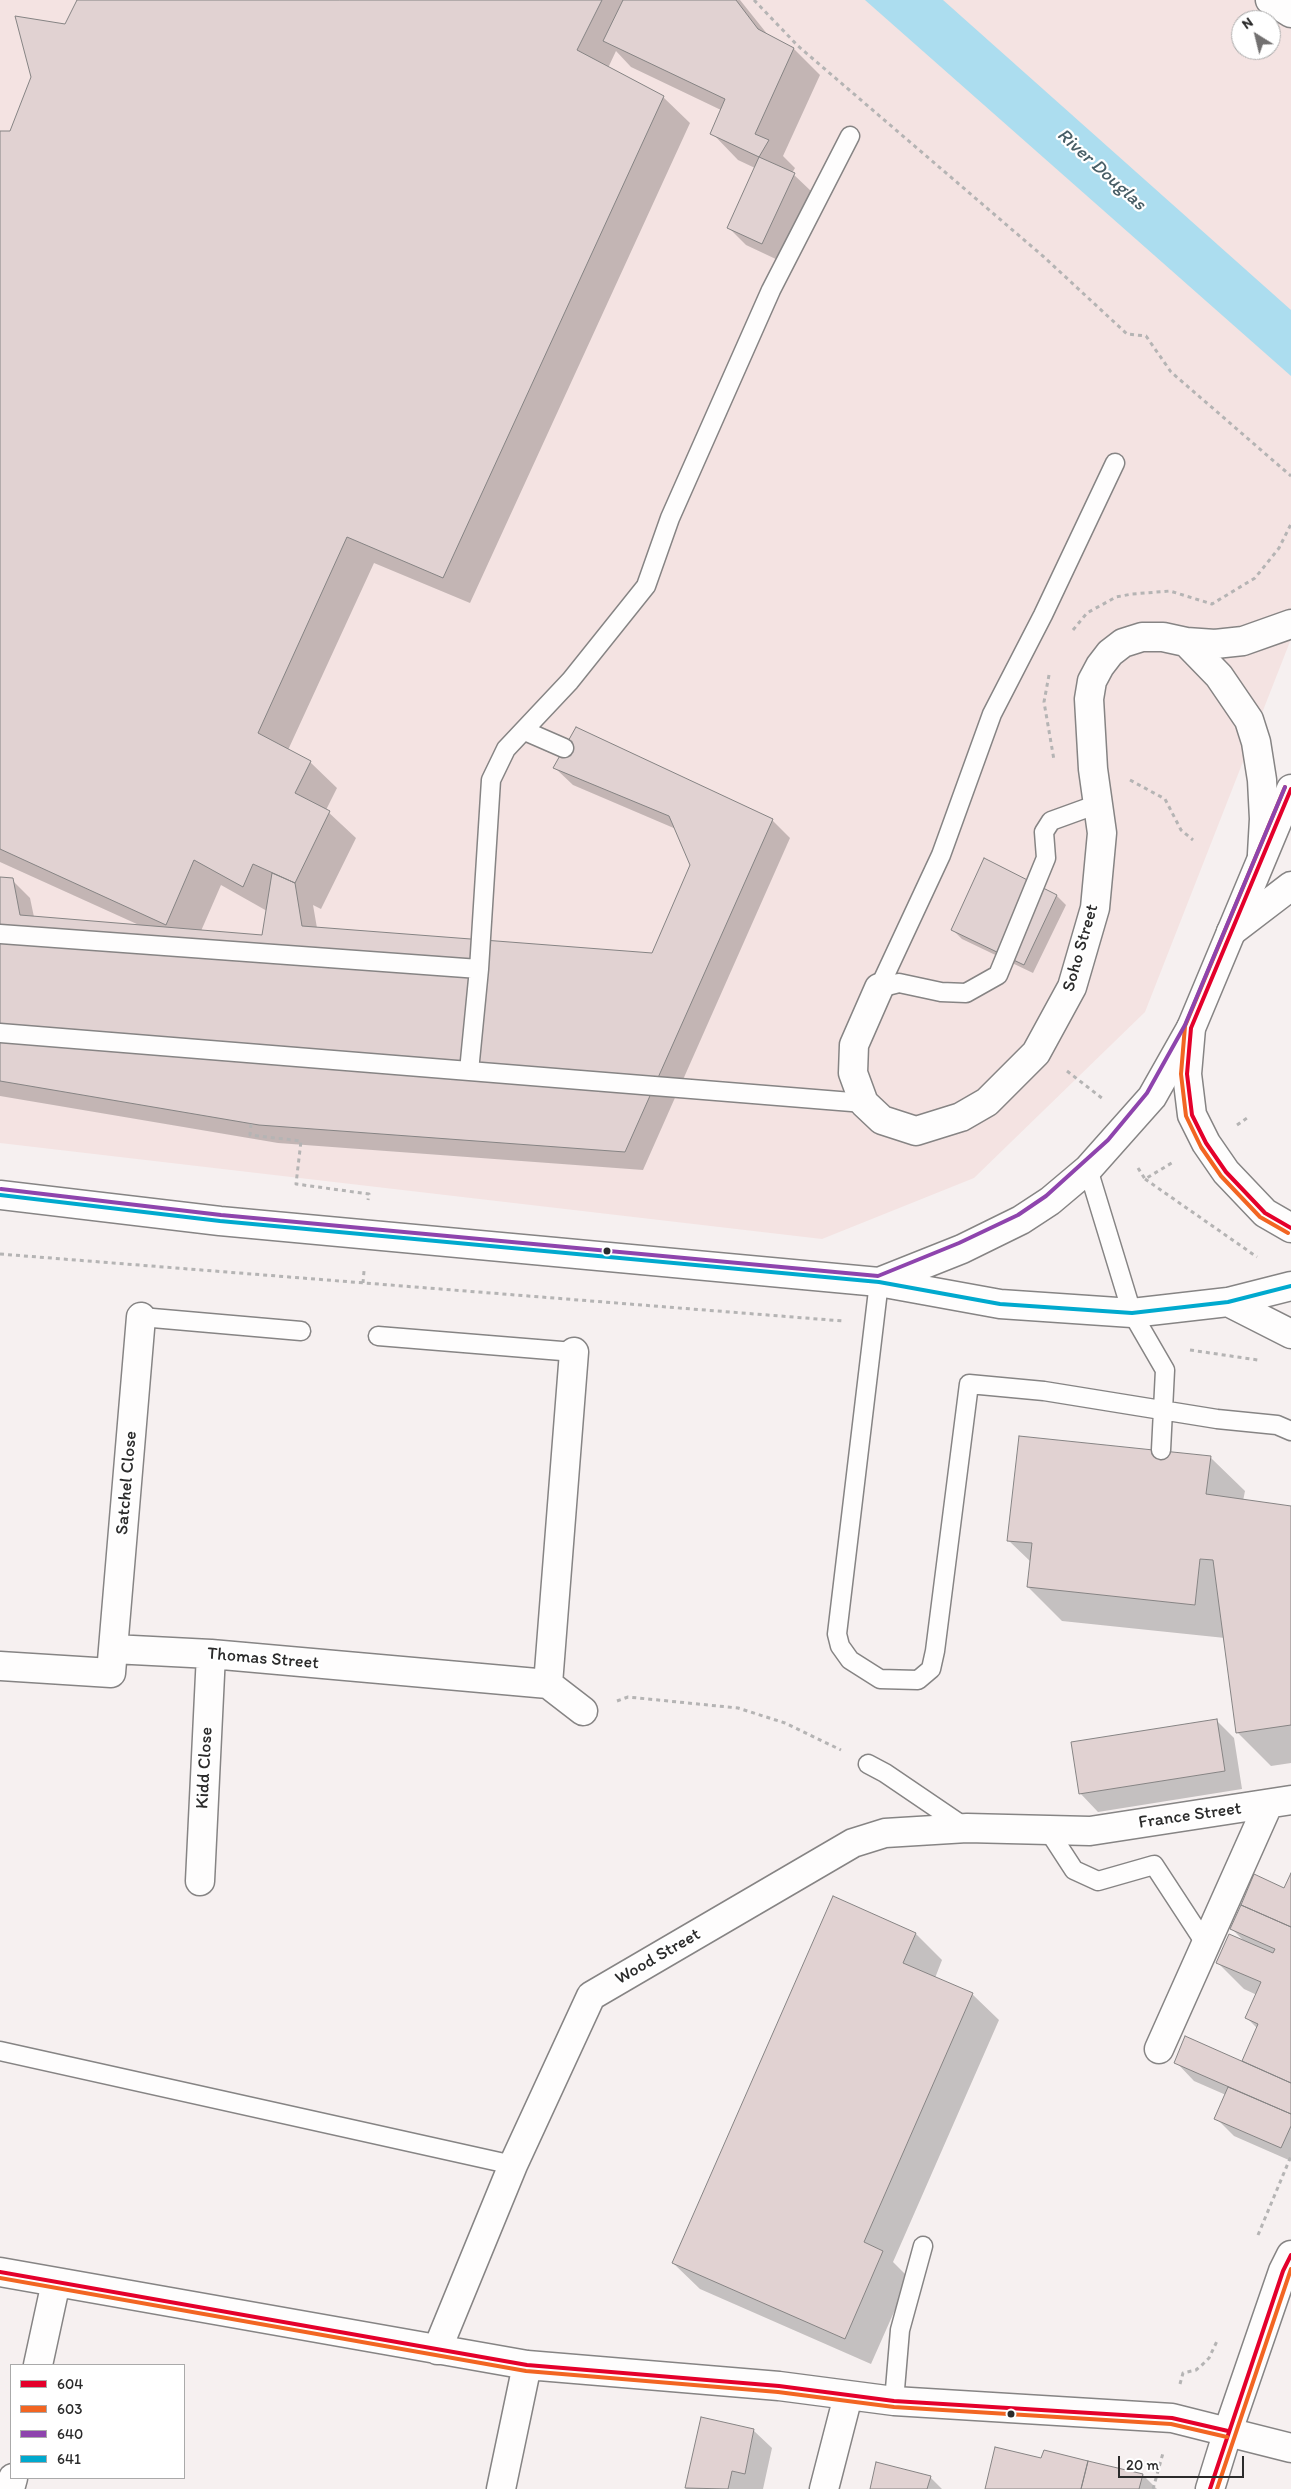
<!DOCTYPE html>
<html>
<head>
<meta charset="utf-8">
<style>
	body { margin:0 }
	#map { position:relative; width:1291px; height:2489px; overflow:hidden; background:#f6f0f0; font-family:Itim,sans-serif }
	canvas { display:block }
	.legend { position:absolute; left:10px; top:2364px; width:175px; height:115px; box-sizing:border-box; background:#fff; border:1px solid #aaa; margin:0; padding:6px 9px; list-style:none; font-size:15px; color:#2b2b2b }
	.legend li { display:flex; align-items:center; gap:10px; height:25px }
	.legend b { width:25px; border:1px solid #aaa }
	.north { position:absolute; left:1231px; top:10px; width:50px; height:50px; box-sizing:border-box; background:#fff; border:1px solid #aaa; border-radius:50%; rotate:324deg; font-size:14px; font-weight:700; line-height:20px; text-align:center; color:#2b2b2b }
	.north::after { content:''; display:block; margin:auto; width:18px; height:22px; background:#727070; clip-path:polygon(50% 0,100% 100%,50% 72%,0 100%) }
	.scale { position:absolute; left:1118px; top:2456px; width:126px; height:22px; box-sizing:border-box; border:2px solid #2b2b2b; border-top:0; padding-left:6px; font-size:15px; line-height:18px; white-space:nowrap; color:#2b2b2b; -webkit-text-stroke:4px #fff; paint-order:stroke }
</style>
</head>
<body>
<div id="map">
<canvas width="1291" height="2489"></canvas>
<ul class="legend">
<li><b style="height:6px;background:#e4002b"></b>604</li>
<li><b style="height:6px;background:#f26522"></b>603</li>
<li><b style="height:6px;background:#8e44ad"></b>640</li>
<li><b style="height:6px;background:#00a9ce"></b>641</li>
</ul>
<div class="north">N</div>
<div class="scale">20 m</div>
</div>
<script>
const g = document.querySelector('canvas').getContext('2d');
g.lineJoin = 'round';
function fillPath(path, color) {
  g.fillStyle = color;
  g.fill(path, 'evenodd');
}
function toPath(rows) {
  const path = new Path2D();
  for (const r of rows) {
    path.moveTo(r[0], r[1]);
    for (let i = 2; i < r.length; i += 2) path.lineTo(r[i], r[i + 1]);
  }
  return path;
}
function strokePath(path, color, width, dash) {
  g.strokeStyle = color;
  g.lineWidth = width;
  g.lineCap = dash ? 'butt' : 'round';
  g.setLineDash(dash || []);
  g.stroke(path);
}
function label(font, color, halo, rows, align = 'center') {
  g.font = font + ' Itim,sans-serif';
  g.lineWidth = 4.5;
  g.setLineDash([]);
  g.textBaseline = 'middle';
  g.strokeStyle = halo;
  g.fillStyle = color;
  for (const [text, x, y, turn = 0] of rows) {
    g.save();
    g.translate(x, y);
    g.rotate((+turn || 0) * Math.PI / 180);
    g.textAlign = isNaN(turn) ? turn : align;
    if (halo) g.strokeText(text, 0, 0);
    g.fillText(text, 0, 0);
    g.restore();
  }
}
fillPath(toPath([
	[0,0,1291,0,1291,639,1145,1012,974,1178,822,1239,0,1143],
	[1241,20,1271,20,1271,50,1241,50]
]), '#f4e3e2');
fillPath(toPath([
	[865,0,943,0,1291,310,1291,376]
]), '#acddef');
fillPath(toPath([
	[78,0,740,0,768,35,794,49,820,75,783,156,795,168,792,173,812,192,780,261,746,245,728,227,755,168,738,160,712,133,721,110,631,67,616,51,608,68,663,97,690,123,470,603,374,563,288,750,310,762,337,788,326,810,356,838,321,909,313,905,317,928,653,955,692,865,676,829,573,785,554,767,772,820,790,838,643,1170,278,1143,0,1096,0,878,12,880,30,898,34,917,139,925,0,862,0,133,10,132],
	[221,885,267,911,263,936,201,931],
	[985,860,1057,896,1066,905,1033,973,962,939,953,930],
	[1020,1437,1211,1458,1245,1491,1243,1501,1291,1507,1291,1763,1271,1766,1238,1733,1225,1638,1062,1621,1028,1587,1031,1562,1008,1540],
	[1216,1720,1234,1738,1242,1789,1098,1812,1080,1793],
	[1291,1876,1291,2161,1234,2136,1216,2118,1226,2095,1194,2081,1176,2062,1247,2065,1243,2061,1258,2029,1247,2018,1257,1995,1244,1989,1218,1963,1245,1942,1232,1929,1285,1890],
	[916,1934,942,1960,935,1978,972,1994,999,2020,893,2262,909,2278,871,2364,700,2289,673,2263],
	[702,2419,753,2430,772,2448,763,2489,686,2489],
	[1042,2459,1143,2475,1157,2489,986,2489],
	[930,2477,942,2489,871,2489]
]), '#0003');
const building = toPath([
	[77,0,602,0,577,50,664,96,443,578,347,537,258,733,311,761,295,793,330,811,295,883,253,864,243,887,194,860,166,925,0,849,0,131,10,131,31,77,15,16,65,24,77,0],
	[623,0,736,0,758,29,794,48,755,134,769,140,759,157,710,134,725,99,603,41,623,0],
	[759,157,795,173,762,244,727,228,759,157],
	[576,727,773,819,625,1152,259,1125,0,1081,0,877,13,878,20,915,262,935,272,873,295,883,302,926,652,953,690,865,669,816,553,768,576,727],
	[984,858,1057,895,1024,965,951,930,984,858],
	[1019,1436,1211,1456,1206,1494,1291,1506,1291,1725,1236,1733,1213,1560,1200,1559,1195,1605,1027,1587,1032,1543,1007,1541,1019,1436],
	[1217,1719,1225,1771,1079,1794,1071,1742,1217,1719],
	[1291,1873,1291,1927,1241,1905,1254,1874,1284,1888,1291,1873],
	[833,1896,916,1933,903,1963,973,1993,864,2242,883,2251,845,2339,672,2263,833,1896],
	[1241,1905,1291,1927,1291,2083,1242,2061,1258,2024,1245,2018,1261,1982,1216,1963,1229,1934,1273,1953,1275,1949,1230,1929,1241,1905],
	[1185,2036,1291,2083,1291,2114,1174,2063,1185,2036],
	[1228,2087,1291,2114,1291,2126,1281,2148,1214,2119,1228,2087],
	[701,2417,754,2429,745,2474,732,2471,728,2489,685,2488,701,2417],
	[995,2447,1041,2458,1044,2450,1088,2461,1081,2489,985,2489,995,2447],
	[1088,2461,1143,2474,1139,2489,1081,2489,1088,2461],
	[876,2462,931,2476,927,2489,870,2489,876,2462]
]);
fillPath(building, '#e1d2d2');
strokePath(building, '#868484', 1);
const lane = toPath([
	[525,731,564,748],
	[0,934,479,969],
	[879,988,941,855,992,714,1043,615,1115,463],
	[879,988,899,983,941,992,966,993,998,975,1046,858,1044,832,1051,821,1098,804],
	[0,1033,864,1103],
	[469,1071,479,969,491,780,506,749,570,681,646,586,670,518,771,290,850,136],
	[1088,1169,1132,1313,1165,1370,1161,1450],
	[879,1282,837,1634,840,1646,850,1660,880,1679,918,1680,931,1669,935,1651,969,1384,1044,1391,1217,1419,1277,1425,1291,1431],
	[141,1317,301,1331],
	[378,1336,574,1352],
	[868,1764,885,1773,966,1828],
	[1048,1830,1074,1870,1098,1881,1154,1865,1205,1943],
	[0,2051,513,2165],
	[894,2401,900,2330,923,2246]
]);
const street = toPath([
	[1270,0,1291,13],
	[1186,642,1219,676,1249,720,1256,742,1262,780,1264,819,1262,854],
	[1231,932,1291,886],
	[879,988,854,1045,853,1073,864,1103,882,1120,916,1131,961,1117,987,1102,1036,1053,1072,987,1095,908,1102,833,1093,769,1089,699,1092,681,1100,666,1110,653,1123,643,1142,637,1163,637,1186,642,1215,644,1243,641,1291,624],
	[113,1649,141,1317],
	[0,1666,111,1673,113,1649,211,1654,548,1684,574,1352],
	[548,1684,583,1711],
	[200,1881,211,1654],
	[1159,2049,1268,1805],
	[0,2272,527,2365,779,2386,894,2401,1172,2418,1291,2448],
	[437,2350,513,2165,591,1996,829,1857,853,1843,885,1833,967,1828,1090,1831,1291,1800],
	[38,2365,56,2282],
	[10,2489,13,2478],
	[501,2489,527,2365],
	[824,2489,848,2396]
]);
const secondary = toPath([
	[0,1195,220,1221,879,1282,1000,1304,1132,1313,1228,1302,1291,1286],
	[879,1282,962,1249,1021,1220,1050,1201,1088,1169,1152,1097,1191,1028],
	[1228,1302,1291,1334]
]);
const highway = toPath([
	[1291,789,1191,1028,1187,1074,1192,1115,1206,1143,1226,1172,1265,1213,1291,1228],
	[1210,2489,1228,2431,1283,2271,1291,2255]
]);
strokePath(lane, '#868484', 21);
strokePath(street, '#868484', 31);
strokePath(secondary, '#868484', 31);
strokePath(highway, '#868484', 31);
strokePath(toPath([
	[754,0,798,46,1044,257,1127,334,1146,336,1171,372,1291,476],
	[1073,630,1087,613,1116,597,1132,594,1170,591,1212,604,1255,578,1279,548,1291,524],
	[1049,675,1044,702,1054,760],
	[1130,780,1165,799,1181,830,1193,840],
	[1067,1071,1103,1099],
	[251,1124,250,1135,301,1141,296,1184,369,1194,368,1200],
	[1237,1125,1247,1118],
	[1138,1168,1145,1179,1175,1161],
	[1145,1179,1257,1257],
	[0,1254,843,1321],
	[363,1283,364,1271],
	[1190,1350,1258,1360],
	[617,1701,628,1697,738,1708,785,1723,841,1750],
	[1258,2235,1291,2156],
	[1180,2384,1183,2373,1196,2370,1203,2364,1209,2358,1218,2339],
	[1153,2489,1163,2453]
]), '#b5b4b4', 3, [4, 4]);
strokePath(lane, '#fefdfd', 18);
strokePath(street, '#fefdfd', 28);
strokePath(secondary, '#fefdfd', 28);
strokePath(highway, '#fefdfd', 28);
strokePath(toPath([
	[1291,789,1191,1028,1187,1074,1192,1115,1206,1143,1226,1172,1265,1213,1291,1228],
	[0,2272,527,2365,779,2386,894,2401,1172,2418,1228,2431],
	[1210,2489,1283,2271,1291,2255]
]), '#e4002b', 4);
strokePath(toPath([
	[1285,787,1185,1026,1181,1074,1186,1116,1201,1147,1221,1176,1260,1217,1288,1233],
	[0,2278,526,2371,778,2392,894,2407,1171,2424,1227,2437],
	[1217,2489,1291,2269]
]), '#f26522', 4);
strokePath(toPath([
	[1,1189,221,1215,878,1276,959,1243,1018,1215,1046,1196,1108,1140,1147,1093,1185,1025,1285,787]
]), '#8e44ad', 4);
strokePath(toPath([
	[0,1195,220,1221,879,1282,1000,1304,1132,1313,1228,1302,1291,1286]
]), '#00a9ce', 4);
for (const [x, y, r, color] of [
	[607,1251,4.5,"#2b2b2b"],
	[1011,2414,4.5,"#2b2b2b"]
]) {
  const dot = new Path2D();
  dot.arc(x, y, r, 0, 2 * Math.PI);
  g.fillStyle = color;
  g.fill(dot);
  strokePath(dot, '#fff', 2);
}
label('18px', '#2b2b2b', '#fff', [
	["Soho Street",1081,948,-74],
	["Satchel Close",127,1483,-85],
	["Thomas Street",263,1659,5],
	["Kidd Close",205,1768,-87],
	["France Street",1190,1816,-8],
	["Wood Street",658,1957,-30]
]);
label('italic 19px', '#485e66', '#fff', [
	["River Douglas",1101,170,42]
]);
</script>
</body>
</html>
